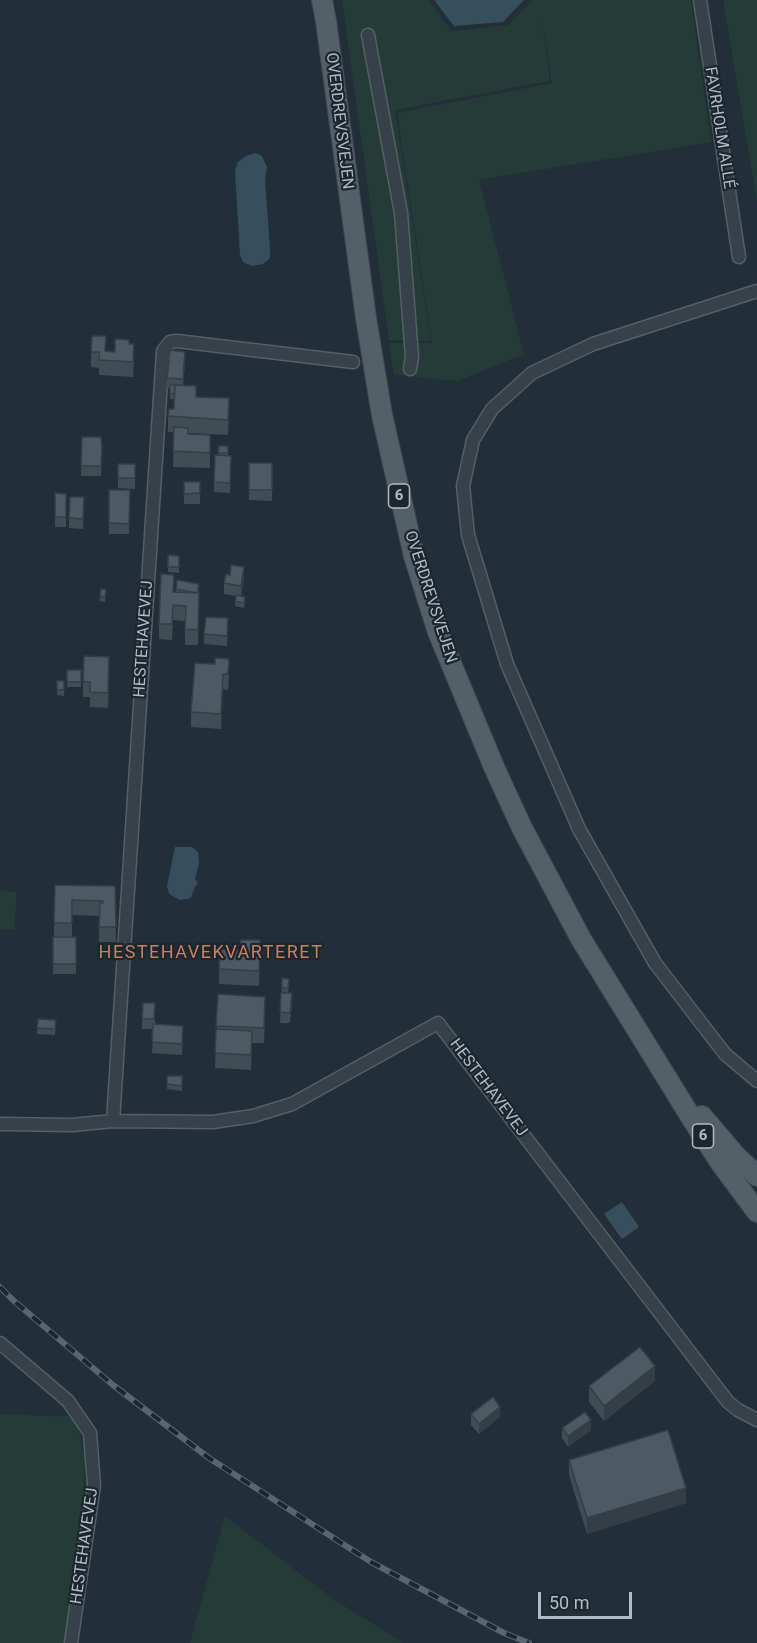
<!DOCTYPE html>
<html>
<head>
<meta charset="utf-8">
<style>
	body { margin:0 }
	#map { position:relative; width:757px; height:1643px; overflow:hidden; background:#222f38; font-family:Roboto,sans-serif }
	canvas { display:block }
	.scale { position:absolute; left:538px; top:1592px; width:94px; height:27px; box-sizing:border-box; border:3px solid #b1bcc4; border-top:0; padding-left:8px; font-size:18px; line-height:21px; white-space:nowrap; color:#b1bcc4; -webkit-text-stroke:4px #1b262d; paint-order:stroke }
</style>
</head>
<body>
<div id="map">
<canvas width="757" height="1643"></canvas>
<div class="scale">50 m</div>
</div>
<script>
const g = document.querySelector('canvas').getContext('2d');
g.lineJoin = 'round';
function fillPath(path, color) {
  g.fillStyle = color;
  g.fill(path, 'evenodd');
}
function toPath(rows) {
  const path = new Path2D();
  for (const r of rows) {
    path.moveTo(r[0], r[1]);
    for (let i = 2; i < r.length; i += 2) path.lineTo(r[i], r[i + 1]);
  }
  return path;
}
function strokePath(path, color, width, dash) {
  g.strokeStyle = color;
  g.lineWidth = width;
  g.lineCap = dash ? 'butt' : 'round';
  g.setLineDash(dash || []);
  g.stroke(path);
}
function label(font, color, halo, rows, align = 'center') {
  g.font = font + ' Roboto,sans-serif';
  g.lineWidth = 4.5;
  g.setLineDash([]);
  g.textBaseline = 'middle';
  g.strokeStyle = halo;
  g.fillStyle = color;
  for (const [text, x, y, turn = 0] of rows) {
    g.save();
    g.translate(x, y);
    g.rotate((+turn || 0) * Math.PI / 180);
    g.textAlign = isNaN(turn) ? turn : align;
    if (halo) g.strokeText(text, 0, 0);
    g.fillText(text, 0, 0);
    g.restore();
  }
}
fillPath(toPath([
	[342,0,429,0,451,31,508,25,533,0,691,0,711,142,479,180,524,354,458,381,394,375,389,343,432,343,397,113,552,83,542,20,550,81,395,110,431,341,389,340],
	[723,0,757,0,757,202],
	[0,890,17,892,14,930,0,929],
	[0,1414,77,1417,85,1461,80,1558,68,1643,0,1643],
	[225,1516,332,1598,403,1643,190,1643]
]), '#253b38');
fillPath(toPath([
	[434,0,524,0,503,22,454,26],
	[255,153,262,156,267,167,265,179,270,249,270,258,263,264,252,266,243,262,240,255,235,171,238,162,246,156],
	[175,847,192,847,198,852,199,863,195,879,198,884,195,886,191,898,180,900,169,894,167,886],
	[622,1202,639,1227,622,1239,604,1214]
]), '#374e5e');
const street = toPath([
	[700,0,739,257],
	[368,35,401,213,412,357,410,369],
	[757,291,593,344,532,373,492,409,473,440,463,486,468,535,507,664,579,829,655,963,725,1054,757,1081],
	[113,1121,213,1122,253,1116,292,1104,438,1023,728,1402,738,1410,757,1420],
	[0,1124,72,1125,113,1121,163,351,170,342,177,341,353,362],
	[0,1343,68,1401,90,1433,94,1485,71,1643]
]);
const primary = toPath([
	[322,0,326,21,366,318,382,415,414,556,438,632,494,767,522,828,581,939,694,1122,722,1165,757,1212],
	[702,1116,736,1156,757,1176]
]);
strokePath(street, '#545f66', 15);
strokePath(primary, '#3f4a51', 22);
strokePath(street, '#364148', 12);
strokePath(primary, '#546068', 20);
const rail = toPath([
	[0,1287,14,1301,113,1385,209,1458,371,1562,504,1633,529,1643]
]);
strokePath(rail, '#58666f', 6);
strokePath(rail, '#1b262d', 4, [11]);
fillPath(toPath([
	[129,344,134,359,133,377,99,375,99,368,91,367,91,352,115,352],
	[185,362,183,385,196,397,229,413,228,435,188,433,188,434,210,450,210,468,173,467,174,432,168,432,168,416,174,409,174,399,170,399,170,388,167,388,167,378],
	[82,437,102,458,101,476,81,476],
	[219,446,228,446,228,455,231,466,230,493,214,492,214,482],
	[249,463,272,463,272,501,249,500],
	[118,464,135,464,135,489,118,488],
	[184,482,200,482,200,504,184,504],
	[109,490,130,490,129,534,109,534],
	[55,493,66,494,66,527,55,527],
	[84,508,83,529,69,528,69,518],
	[179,556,179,573,168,572,168,567],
	[244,578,241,596,245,602,244,608,235,606,236,596,224,594,224,583],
	[199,584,199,609,198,645,185,645,185,621,173,620,172,640,159,639,159,624,176,592,176,589],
	[106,595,105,602,100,601,100,596],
	[228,628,227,646,204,644,204,634],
	[195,663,229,675,228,690,223,689,221,729,191,727,191,712],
	[67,670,81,670,81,687,67,687],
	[109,673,108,708,90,707,90,697,83,697,83,682],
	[57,681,64,681,64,696,57,695],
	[55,885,115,886,116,942,99,942,99,916,72,915,72,937,76,937,76,974,53,974],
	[260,956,259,986,219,984,219,969],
	[282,978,289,979,288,993,292,1004,290,1023,280,1023],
	[218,994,265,1012,264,1043,252,1043,251,1070,215,1068],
	[155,1003,155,1024,183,1036,182,1055,152,1053,153,1029,142,1029,142,1019],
	[38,1019,56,1020,55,1035,37,1034],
	[167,1076,182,1076,182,1091,167,1089],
	[655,1381,604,1421,589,1402,589,1386],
	[471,1414,500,1417,479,1434,471,1425],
	[562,1428,591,1430,568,1447,562,1438],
	[569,1460,686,1503,587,1534,569,1475]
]), '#404d55');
fillPath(toPath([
	[185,352,185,362,183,390,183,379],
	[102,448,102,458,101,476,101,466],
	[244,567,244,578,241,596,241,586],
	[109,657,109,673,108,708,108,693],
	[223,674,223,689,221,729,221,714],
	[260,940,260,956,259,986,259,971],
	[265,997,265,1012,264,1043,264,1028],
	[655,1366,655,1381,604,1421,604,1406],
	[500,1407,500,1417,479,1434,479,1424],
	[591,1420,591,1430,568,1447,568,1436],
	[686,1488,686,1503,587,1534,587,1518]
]), '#343f45');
const building = toPath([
	[92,336,106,336,105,351,115,352,115,339,129,340,129,344,134,344,133,362,99,360,99,352,91,352,92,336],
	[170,350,185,352,183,379,167,378,170,350],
	[170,385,175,385,174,394,170,394,170,385],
	[175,385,196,386,196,397,229,398,228,420,168,416,169,409,174,409,175,385],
	[174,427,188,428,188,434,210,435,210,453,173,451,174,427],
	[82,437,101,437,102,448,101,466,81,466,82,437],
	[219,446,228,446,228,453,218,453,219,446],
	[215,455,231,456,230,483,214,482,215,455],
	[249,463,272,463,272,490,249,490,249,463],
	[118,464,135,464,135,478,118,478,118,464],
	[184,482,200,482,200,493,184,494,184,482],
	[109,490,130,490,129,524,109,523,109,490],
	[55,493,66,494,66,517,55,517,55,493],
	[70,497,84,497,83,519,69,518,70,497],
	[168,555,179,556,179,567,168,567,168,555],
	[231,565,244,567,241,586,224,583,226,574,230,575,231,565],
	[161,574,174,575,173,592,199,593,198,630,185,629,186,606,173,605,172,624,159,624,161,574],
	[177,580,199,584,197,593,176,589,177,580],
	[101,589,106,589,105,597,100,596,101,589],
	[237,595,245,597,244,603,235,601,237,595],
	[206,617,228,618,227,636,204,634,206,617],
	[84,656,109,657,108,693,90,692,90,682,83,682,84,656],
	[215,658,229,659,228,674,223,674,221,714,191,712,195,663,215,664,215,658],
	[67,670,81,670,81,682,67,682,67,670],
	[57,681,64,681,64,690,57,690,57,681],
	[55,885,115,886,116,927,99,927,100,903,103,903,103,901,72,900,72,923,54,923,55,885],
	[53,937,76,937,76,964,53,964,53,937],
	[241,940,260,940,259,971,219,969,220,949,240,950,241,940],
	[282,978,289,979,288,988,282,988,282,978],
	[281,993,292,993,290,1013,280,1012,281,993],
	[218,994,265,997,264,1028,216,1026,218,994],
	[143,1003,155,1003,154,1019,142,1019,143,1003],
	[38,1019,56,1020,55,1029,37,1028,38,1019],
	[153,1024,183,1026,182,1044,152,1042,153,1024],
	[216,1029,252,1031,251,1055,215,1053,216,1029],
	[167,1076,182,1076,182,1086,167,1084,167,1076],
	[640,1347,655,1366,604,1406,589,1386,640,1347],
	[493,1397,500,1407,479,1424,471,1414,493,1397],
	[585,1412,591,1420,568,1436,562,1428,585,1412],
	[668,1430,686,1488,587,1518,569,1460,668,1430]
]);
fillPath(building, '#4b5a63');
strokePath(building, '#343f45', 1.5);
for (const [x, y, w] of [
	[399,496,21],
	[703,1136,21]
]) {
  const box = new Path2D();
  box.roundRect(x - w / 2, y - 12, w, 24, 4.5);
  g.fillStyle = '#1b262d';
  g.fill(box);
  strokePath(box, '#b1bcc4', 1.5);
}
label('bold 15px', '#b1bcc4', null, [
	["6",399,496],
	["6",703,1136]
]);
label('16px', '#b1bcc4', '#1b262d', [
	["OVERDREVSVEJEN",339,121,83],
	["FAVRHOLM ALLÉ",719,128,81],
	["OVERDREVSVEJEN",430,597,72],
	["HESTEHAVEVEJ",144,639,-86],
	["HESTEHAVEVEJ",488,1088,53],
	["HESTEHAVEVEJ",85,1546,-82]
]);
g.letterSpacing = '1.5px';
label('18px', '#cd7e63', '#1b262d', [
	["HESTEHAVEKVARTERET",211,953]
]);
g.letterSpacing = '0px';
</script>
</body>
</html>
